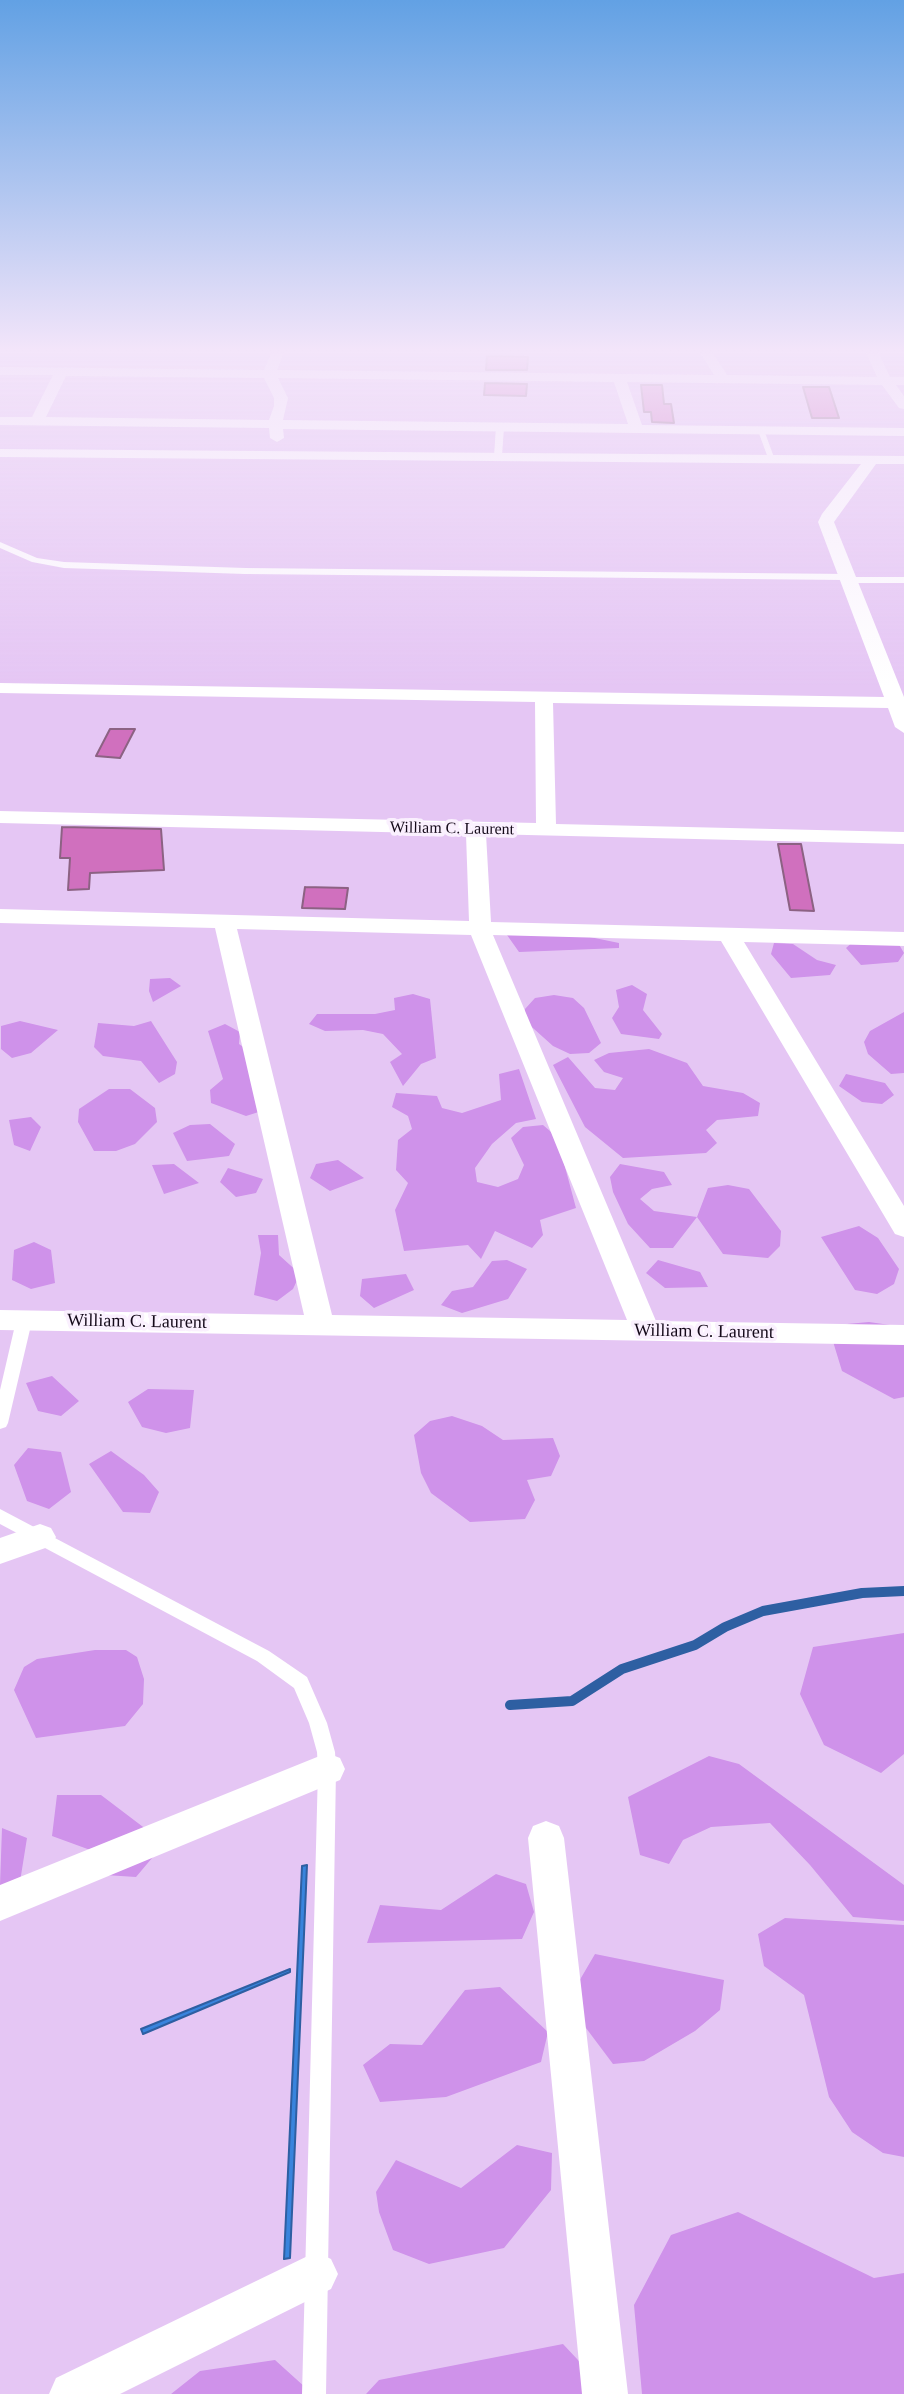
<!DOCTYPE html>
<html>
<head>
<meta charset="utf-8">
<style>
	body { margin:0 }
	canvas { display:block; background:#e5c6f4 }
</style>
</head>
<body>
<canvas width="904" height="2394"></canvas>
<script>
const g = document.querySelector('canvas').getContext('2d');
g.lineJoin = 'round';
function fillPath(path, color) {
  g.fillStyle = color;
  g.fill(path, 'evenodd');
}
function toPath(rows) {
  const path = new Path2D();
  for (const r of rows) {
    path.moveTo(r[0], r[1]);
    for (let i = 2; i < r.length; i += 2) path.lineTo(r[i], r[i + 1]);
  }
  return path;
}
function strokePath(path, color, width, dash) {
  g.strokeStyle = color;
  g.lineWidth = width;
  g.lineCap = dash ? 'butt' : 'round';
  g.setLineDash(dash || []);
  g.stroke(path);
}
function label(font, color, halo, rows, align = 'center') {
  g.font = font + ' Georgia,serif';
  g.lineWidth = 7;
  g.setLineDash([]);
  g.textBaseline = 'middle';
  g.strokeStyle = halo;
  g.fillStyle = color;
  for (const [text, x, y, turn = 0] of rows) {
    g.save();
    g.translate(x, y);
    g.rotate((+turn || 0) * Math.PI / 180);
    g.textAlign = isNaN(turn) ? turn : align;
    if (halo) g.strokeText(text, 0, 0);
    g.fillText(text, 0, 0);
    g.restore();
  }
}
fillPath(toPath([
	[546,928,619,943,619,948,519,952,507,935],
	[856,939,897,941,904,953,898,962,861,965,846,948],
	[774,943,793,944,817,960,836,965,830,975,791,978,771,954],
	[170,978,181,986,153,1002,149,991,150,979],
	[632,985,647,994,643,1010,662,1034,659,1039,621,1034,612,1018,619,1007,616,990],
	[413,994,430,999,436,1058,421,1064,403,1086,390,1062,402,1054,383,1034,363,1030,325,1031,309,1024,317,1014,375,1014,395,1010,394,998],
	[554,995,573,998,584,1008,601,1043,589,1053,570,1054,553,1046,524,1020,525,1009,535,998],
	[904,1012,904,1073,891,1074,868,1054,864,1042,870,1031],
	[20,1021,58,1030,31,1053,12,1058,1,1049,1,1026],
	[151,1021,177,1062,175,1074,159,1083,141,1061,103,1056,94,1047,98,1023,134,1026],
	[225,1024,240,1032,239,1044,263,1061,265,1110,246,1116,211,1103,210,1090,223,1079,208,1031],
	[649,1049,687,1063,703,1086,743,1093,760,1103,758,1116,717,1120,706,1130,717,1143,706,1153,623,1158,585,1127,553,1065,568,1057,595,1088,615,1090,623,1078,604,1072,594,1060,609,1053],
	[519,1069,536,1119,516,1123,492,1144,475,1168,477,1182,498,1187,518,1179,524,1165,511,1138,523,1127,543,1125,557,1137,576,1208,540,1220,543,1235,532,1248,495,1231,481,1259,468,1245,404,1251,395,1210,408,1183,396,1170,398,1140,412,1129,408,1116,392,1107,396,1093,437,1096,442,1108,462,1113,501,1100,499,1074],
	[846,1074,885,1083,894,1095,882,1104,862,1102,839,1086],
	[109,1089,130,1089,155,1108,157,1122,135,1144,116,1151,94,1151,78,1122,79,1109],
	[31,1117,41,1127,30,1151,14,1145,9,1120],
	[210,1124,235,1144,229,1156,187,1161,173,1133,190,1125],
	[338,1160,364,1178,330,1191,310,1178,316,1164],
	[174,1164,199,1183,164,1194,152,1165],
	[620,1164,664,1172,672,1185,652,1189,640,1199,654,1211,697,1217,708,1188,728,1185,749,1189,781,1231,780,1246,768,1258,723,1254,697,1217,673,1248,650,1248,628,1224,613,1192,610,1177],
	[228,1168,263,1179,256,1193,236,1197,220,1182],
	[859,1226,878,1238,899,1269,894,1284,877,1294,855,1290,821,1237],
	[258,1235,278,1235,279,1255,300,1274,293,1289,277,1301,254,1295,261,1253],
	[34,1242,51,1250,55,1283,31,1289,12,1280,14,1250],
	[507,1260,527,1269,508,1299,462,1313,441,1305,452,1291,473,1287,492,1261],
	[658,1260,700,1272,708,1287,665,1288,646,1273],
	[406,1274,414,1290,374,1308,360,1296,362,1279],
	[869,1322,904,1327,904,1397,894,1399,842,1371,831,1335,847,1324],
	[52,1376,79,1401,61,1416,38,1411,26,1383],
	[148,1389,194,1390,190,1428,166,1433,142,1427,128,1402],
	[452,1416,482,1426,503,1440,553,1438,560,1456,551,1476,527,1480,535,1500,525,1519,470,1522,431,1493,421,1473,414,1435,430,1421],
	[28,1448,61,1452,71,1492,49,1509,27,1501,14,1465],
	[111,1451,144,1475,159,1492,150,1513,123,1512,89,1464],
	[904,1633,904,1754,881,1773,824,1745,800,1694,813,1647],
	[95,1650,126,1650,137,1657,144,1679,143,1704,125,1726,36,1738,14,1690,24,1667,37,1659],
	[709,1756,739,1764,904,1885,904,1921,853,1917,810,1865,770,1823,711,1827,683,1840,669,1864,640,1855,628,1797],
	[57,1795,101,1795,155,1836,158,1851,136,1877,105,1875,93,1851,52,1836],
	[2,1828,27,1838,19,1888,0,1885],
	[496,1874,526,1884,534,1912,522,1939,367,1943,380,1905,441,1910],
	[785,1918,904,1925,904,2157,883,2153,852,2132,829,2097,804,1995,764,1966,758,1934],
	[595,1954,724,1980,720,2010,695,2031,644,2061,613,2064,577,2016,578,1983],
	[500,1987,548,2032,541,2062,446,2097,380,2102,363,2065,390,2044,422,2045,465,1990],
	[517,2145,552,2153,551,2190,504,2248,429,2264,393,2250,379,2212,376,2192,396,2160,461,2188],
	[738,2212,874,2278,904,2273,904,2394,642,2394,634,2305,671,2235],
	[563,2344,592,2375,592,2394,366,2394,379,2380],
	[275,2360,306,2388,304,2394,171,2394,200,2371]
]), '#cf92ea');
const water = toPath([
	[307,1865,290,2258,284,2259,302,1866,307,1865],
	[290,1969,290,1972,143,2034,141,2029,290,1969]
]);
fillPath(water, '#3984dd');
strokePath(water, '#2e5fa2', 2);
strokePath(toPath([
	[510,1705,572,1701,622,1669,695,1645,725,1627,763,1611,862,1593,904,1591]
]), '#2e5fa2', 10);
const building = toPath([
	[487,356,528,357,527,370,486,370,487,356],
	[485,383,527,384,526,396,484,395,485,383],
	[641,385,662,385,664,404,671,404,674,423,652,422,651,412,644,412,641,385],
	[803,387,829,387,839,418,812,418,803,387],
	[110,729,135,729,120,758,96,756,110,729],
	[62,827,161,829,164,870,90,873,89,889,68,890,70,858,60,858,62,827],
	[778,844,801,844,814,911,790,910,778,844],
	[305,887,348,888,345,909,302,908,305,887]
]);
fillPath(building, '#d070be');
strokePath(building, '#8c6283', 2);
fillPath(toPath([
	[500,425,504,427,502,456,498,458,494,456,496,427,500,425],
	[757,428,764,430,775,460,768,458,757,428],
	[0,542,37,558,64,562,245,568,847,574,851,577,904,577,904,583,849,583,845,580,245,574,64,568,32,562,0,548,0,542],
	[24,1316,29,1317,32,1321,8,1423,6,1427,0,1429,0,1390,16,1321,19,1317,24,1316],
	[0,1509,269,1651,307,1677,327,1723,335,1752,336,1769,326,2394,302,2394,318,1769,317,1752,309,1723,294,1688,257,1661,0,1524,0,1509]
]), '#fff');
fillPath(toPath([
	[272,352,284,352,277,370,714,375,700,352,712,352,727,375,877,377,866,352,878,352,890,377,904,377,904,385,896,385,904,396,904,409,899,408,882,385,627,382,642,425,904,428,904,436,283,429,284,438,277,442,270,438,269,428,0,425,0,417,32,417,53,375,0,375,0,367,264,370,272,352],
	[66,376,264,378,274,398,274,406,269,420,46,417,66,376],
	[278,378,614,382,628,424,283,420,288,398,278,378],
	[0,449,904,456,904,464,876,464,834,522,904,697,904,733,895,727,888,708,553,703,556,824,904,832,904,844,486,834,491,922,904,932,904,946,744,942,904,1206,904,1237,895,1234,721,941,493,935,656,1321,904,1325,904,1345,0,1330,0,1310,304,1315,215,928,0,923,0,909,469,921,466,834,0,823,0,811,536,823,535,702,0,693,0,683,884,697,818,522,822,514,861,464,0,457,0,449],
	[237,929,471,935,627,1320,332,1315,237,929],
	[40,1524,51,1528,56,1537,51,1546,0,1564,0,1538,40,1524],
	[327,1753,340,1758,345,1769,340,1780,0,1921,0,1885,327,1753],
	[546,1821,559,1826,564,1838,628,2394,582,2394,528,1838,533,1826,546,1821],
	[316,2252,331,2259,338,2274,331,2289,120,2394,49,2394,56,2378,316,2252]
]), '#fff');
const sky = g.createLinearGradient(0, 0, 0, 687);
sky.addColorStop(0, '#62a1e4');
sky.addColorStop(0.51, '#f3e5fa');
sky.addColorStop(1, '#f3e5fa00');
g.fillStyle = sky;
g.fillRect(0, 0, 904, 687);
label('16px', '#140919', '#faf0fe', [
	["William C. Laurent",452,829,1]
]);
label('18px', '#140919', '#faf0fe', [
	["William C. Laurent",137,1322,1],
	["William C. Laurent",704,1332,1]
]);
</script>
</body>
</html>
